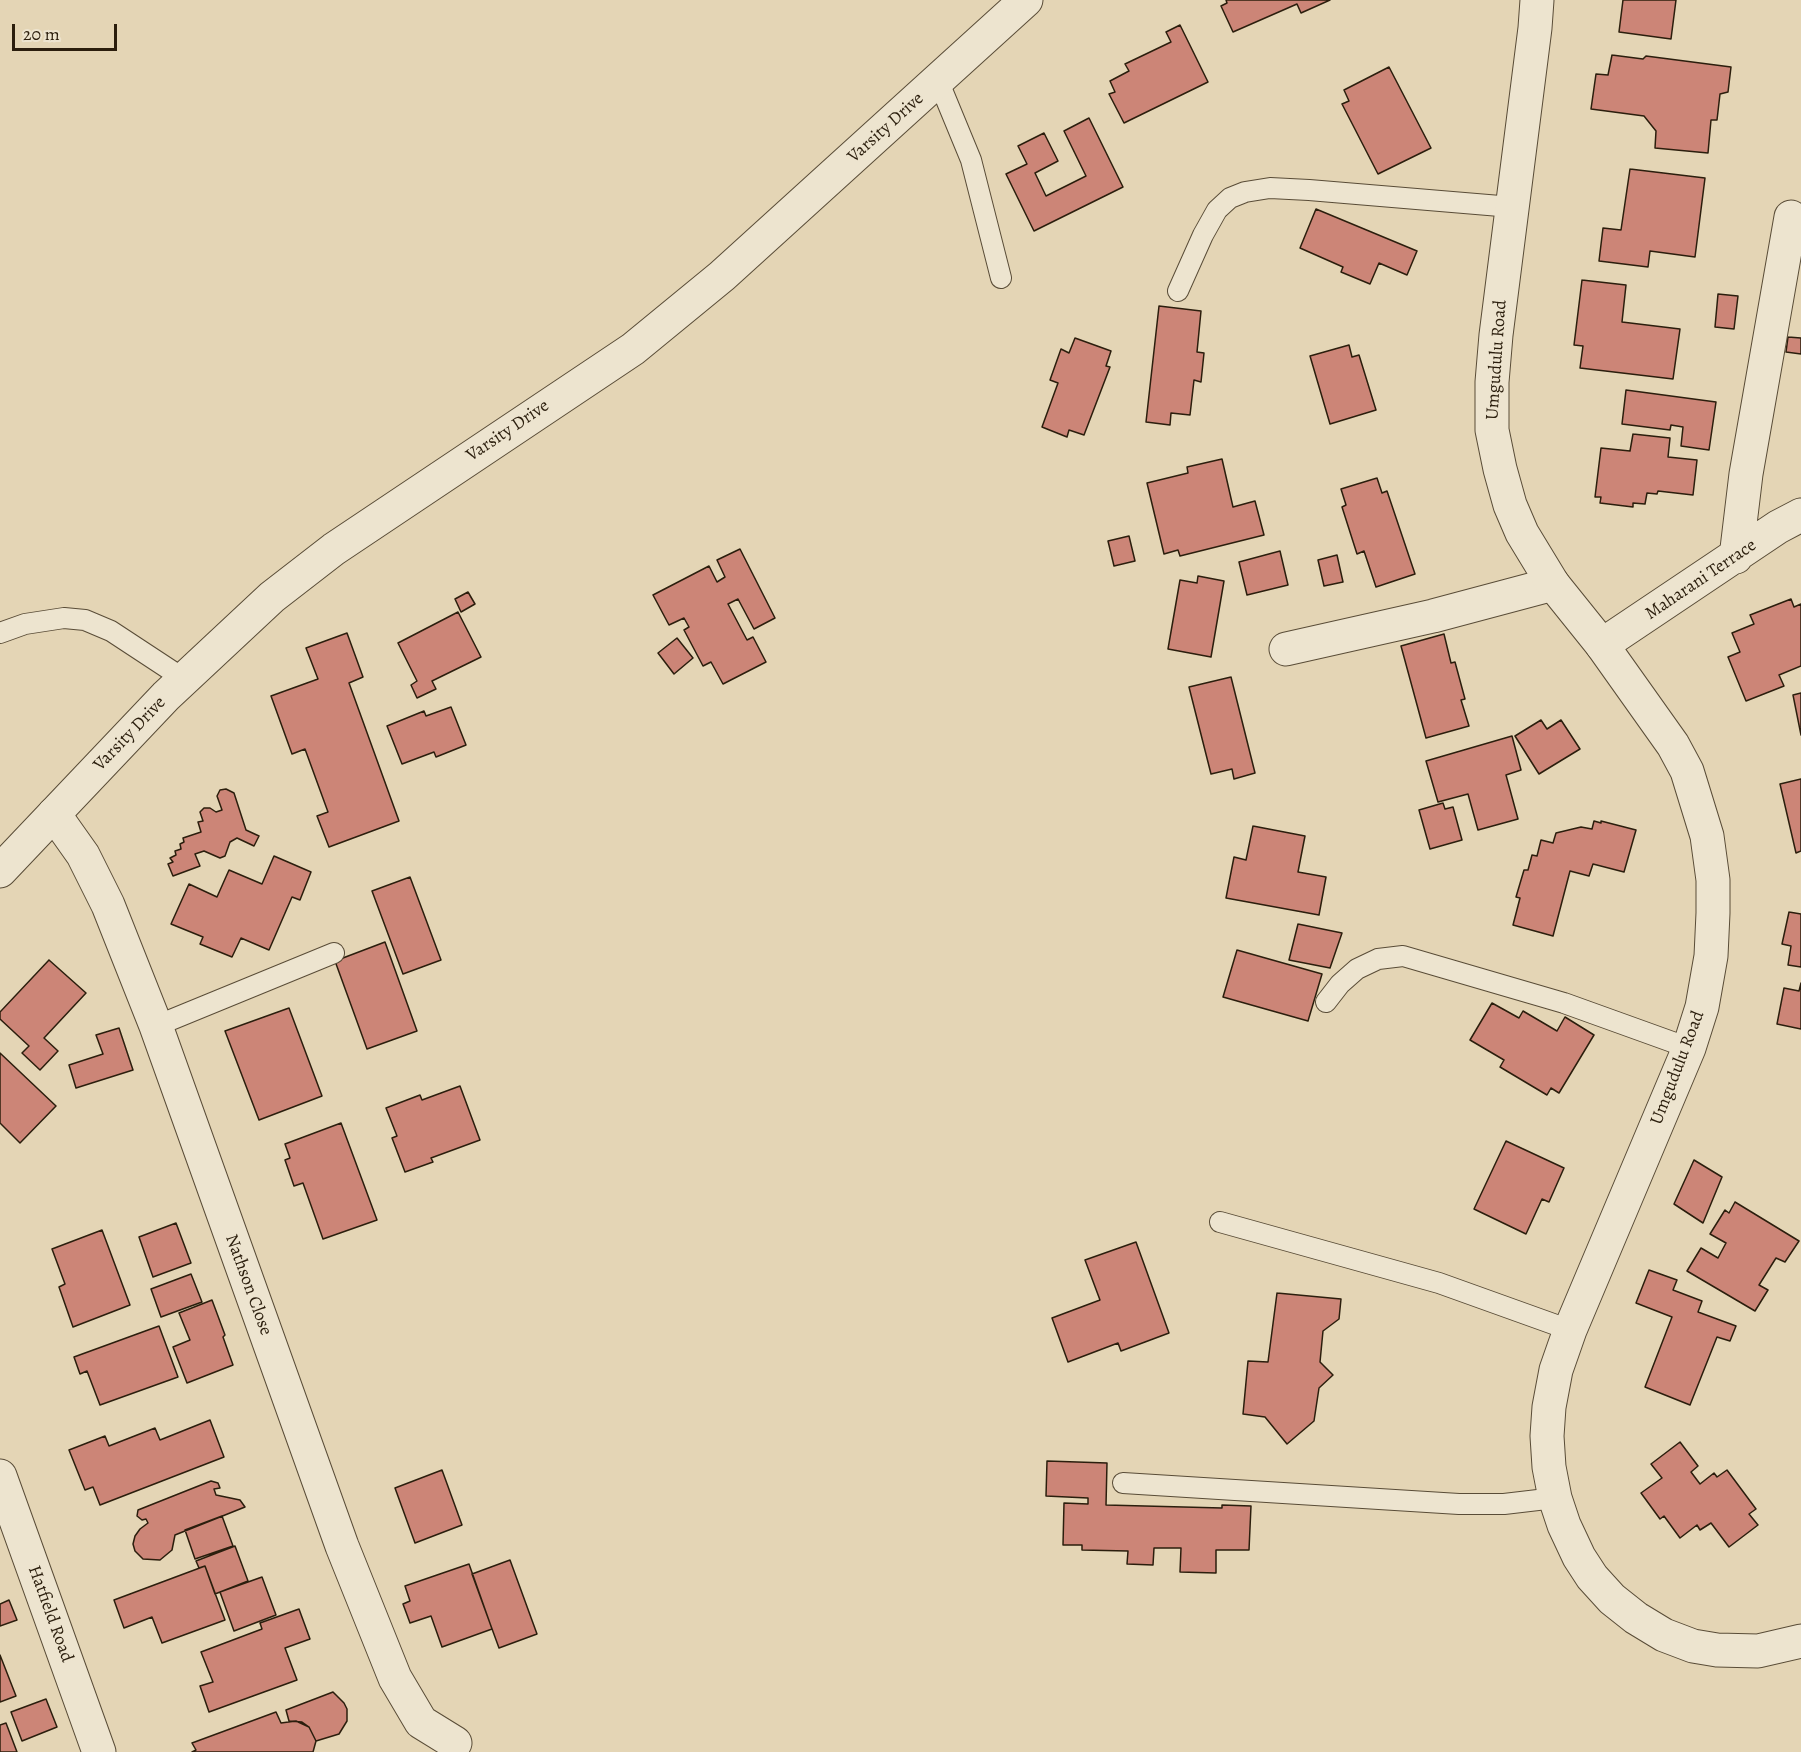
<!DOCTYPE html>
<html>
<head>
<meta charset="utf-8">
<style>
	body { margin:0 }
	#map { position:relative; width:1801px; height:1752px; overflow:hidden; background:#e4d5b5; font-family:Alegreya,serif }
	canvas { display:block }
	.scale { position:absolute; left:12px; top:24px; width:105px; height:27px; box-sizing:border-box; border:3px solid #2b1e0d; border-top:0; padding-left:8px; font-size:18px; line-height:21px; white-space:nowrap; color:#2b1e0d; -webkit-text-stroke:4px #ede4cf; paint-order:stroke }
</style>
</head>
<body>
<div id="map">
<canvas width="1801" height="1752"></canvas>
<div class="scale">20 m</div>
</div>
<script>
const g = document.querySelector('canvas').getContext('2d');
g.lineJoin = 'round';
function fillPath(path, color) {
  g.fillStyle = color;
  g.fill(path, 'evenodd');
}
function toPath(rows) {
  const path = new Path2D();
  for (const r of rows) {
    path.moveTo(r[0], r[1]);
    for (let i = 2; i < r.length; i += 2) path.lineTo(r[i], r[i + 1]);
  }
  return path;
}
function strokePath(path, color, width, dash) {
  g.strokeStyle = color;
  g.lineWidth = width;
  g.lineCap = dash ? 'butt' : 'round';
  g.setLineDash(dash || []);
  g.stroke(path);
}
function label(font, color, halo, rows, align = 'center') {
  g.font = font + ' Alegreya,serif';
  g.lineWidth = 5;
  g.setLineDash([]);
  g.textBaseline = 'middle';
  g.strokeStyle = halo;
  g.fillStyle = color;
  for (const [text, x, y, turn = 0] of rows) {
    g.save();
    g.translate(x, y);
    g.rotate((+turn || 0) * Math.PI / 180);
    g.textAlign = isNaN(turn) ? turn : align;
    if (halo) g.strokeText(text, 0, 0);
    g.fillText(text, 0, 0);
    g.restore();
  }
}
const building = toPath([
	[1226,0,1330,0,1301,13,1297,4,1233,32,1221,6,1227,3,1226,0],
	[1623,0,1676,0,1671,39,1619,32,1623,0],
	[1180,25,1208,82,1124,123,1109,94,1115,92,1110,81,1129,71,1125,64,1171,42,1166,32,1180,25],
	[1612,55,1643,59,1646,56,1731,67,1728,92,1720,94,1717,120,1711,120,1708,153,1655,148,1656,131,1644,116,1591,109,1596,74,1608,75,1612,55],
	[1389,67,1431,148,1378,174,1342,104,1349,101,1344,90,1389,67],
	[1089,118,1123,187,1034,231,1006,174,1027,164,1018,146,1044,133,1058,161,1035,173,1046,196,1086,176,1064,131,1089,118],
	[1630,169,1705,178,1695,257,1650,251,1648,267,1599,261,1603,228,1621,230,1630,169],
	[1316,209,1417,251,1407,275,1379,263,1370,284,1341,272,1343,267,1300,248,1316,209],
	[1582,280,1626,285,1622,322,1680,329,1673,379,1580,368,1583,346,1574,345,1582,280],
	[1718,294,1738,296,1734,329,1715,327,1718,294],
	[1159,306,1201,311,1197,352,1204,353,1201,382,1194,380,1190,415,1171,413,1170,425,1146,422,1159,306],
	[1788,337,1801,338,1801,354,1786,352,1788,337],
	[1075,338,1111,351,1106,366,1110,367,1084,435,1069,430,1067,437,1042,427,1058,383,1050,380,1061,349,1069,353,1075,338],
	[1349,345,1352,357,1359,355,1376,410,1330,424,1310,356,1349,345],
	[1626,390,1716,402,1709,450,1681,446,1683,427,1671,425,1670,430,1622,424,1626,390],
	[1633,434,1670,438,1668,457,1697,460,1693,495,1658,491,1657,494,1647,493,1645,504,1633,503,1633,507,1600,503,1601,497,1595,497,1601,448,1630,451,1633,434],
	[1222,459,1233,507,1255,501,1264,535,1180,556,1178,550,1164,554,1147,483,1188,473,1187,467,1222,459],
	[1377,478,1382,493,1387,491,1415,574,1376,587,1364,551,1357,554,1342,507,1346,505,1341,489,1377,478],
	[1129,536,1135,561,1114,566,1108,541,1129,536],
	[740,549,775,618,754,629,738,599,728,604,747,640,753,637,766,662,723,684,711,662,703,666,684,630,689,627,684,618,669,625,653,595,709,566,717,582,725,577,717,560,740,549],
	[1280,551,1288,585,1247,595,1239,562,1280,551],
	[1337,555,1343,582,1324,586,1318,560,1337,555],
	[1198,576,1224,581,1211,657,1168,649,1180,580,1197,583,1198,576],
	[468,592,475,604,461,612,455,599,468,592],
	[1791,599,1794,607,1801,604,1801,666,1779,675,1784,686,1746,701,1728,657,1740,652,1732,633,1754,624,1750,615,1791,599],
	[458,612,481,657,432,681,436,689,417,698,411,685,417,681,398,643,458,612],
	[347,633,363,677,349,683,399,821,329,847,317,816,328,812,305,749,292,754,271,696,318,679,306,648,347,633],
	[1444,634,1451,663,1455,662,1465,699,1461,700,1469,726,1426,738,1401,646,1444,634],
	[677,638,693,658,674,674,658,653,677,638],
	[1231,677,1255,773,1234,779,1232,769,1211,774,1189,687,1231,677],
	[1801,693,1801,735,1793,695,1801,693],
	[451,707,466,745,436,757,434,752,402,764,387,726,424,711,426,716,451,707],
	[1541,720,1547,729,1561,720,1580,749,1539,774,1515,736,1541,720],
	[1512,736,1521,770,1506,775,1518,819,1478,830,1468,794,1438,802,1426,761,1512,736],
	[1801,779,1801,851,1796,853,1780,784,1801,779],
	[226,789,234,793,246,830,259,836,254,846,237,838,230,842,225,856,220,858,204,851,195,854,200,866,173,876,168,864,173,862,170,858,176,855,175,851,181,849,180,844,184,842,183,838,201,832,198,822,203,821,200,812,204,808,210,808,216,812,222,810,217,796,220,790,226,789],
	[1443,803,1445,809,1453,807,1462,840,1430,849,1419,810,1443,803],
	[1594,821,1601,823,1601,821,1636,830,1624,872,1593,864,1589,876,1570,871,1553,936,1513,925,1520,898,1516,897,1524,870,1528,870,1532,855,1537,856,1541,840,1553,843,1556,833,1581,827,1592,829,1594,821],
	[1253,826,1305,836,1298,872,1326,877,1319,915,1226,898,1234,857,1246,860,1253,826],
	[274,856,311,872,300,900,292,897,269,950,241,938,232,957,200,944,203,937,171,924,189,884,217,897,229,870,262,884,274,856],
	[410,877,441,960,403,974,372,891,410,877],
	[1789,912,1801,914,1801,967,1788,965,1791,946,1782,944,1789,912],
	[1298,924,1342,933,1330,968,1289,960,1298,924],
	[385,942,417,1031,367,1049,335,961,385,942],
	[1237,950,1322,974,1308,1021,1223,997,1237,950],
	[49,960,86,993,44,1038,58,1051,40,1070,22,1053,29,1046,0,1019,0,1012,49,960],
	[1801,983,1801,1029,1777,1024,1784,988,1799,991,1801,983],
	[1492,1003,1519,1018,1523,1011,1557,1031,1565,1017,1594,1035,1559,1093,1551,1088,1547,1095,1500,1067,1504,1060,1470,1040,1492,1003],
	[289,1008,322,1096,259,1120,225,1031,289,1008],
	[119,1028,133,1070,76,1088,69,1065,103,1054,96,1035,119,1028],
	[0,1053,56,1106,20,1143,0,1123,0,1053],
	[460,1086,480,1140,431,1158,433,1162,405,1172,392,1138,397,1136,386,1108,420,1095,422,1100,460,1086],
	[341,1123,377,1220,323,1239,303,1183,294,1186,285,1160,290,1158,285,1144,341,1123],
	[1506,1141,1564,1168,1549,1202,1542,1199,1526,1234,1474,1209,1506,1141],
	[1694,1160,1722,1177,1703,1223,1674,1204,1694,1160],
	[1735,1202,1799,1241,1785,1262,1776,1258,1759,1285,1768,1290,1755,1311,1687,1271,1701,1248,1718,1258,1726,1243,1710,1234,1725,1210,1729,1213,1735,1202],
	[176,1223,191,1263,153,1277,139,1237,176,1223],
	[102,1230,130,1305,73,1327,59,1287,65,1284,52,1249,102,1230],
	[1136,1242,1169,1333,1121,1351,1118,1343,1068,1362,1052,1318,1100,1300,1085,1260,1136,1242],
	[1649,1270,1677,1280,1673,1290,1702,1301,1698,1312,1736,1326,1730,1341,1717,1337,1690,1405,1645,1387,1672,1317,1636,1303,1649,1270],
	[191,1274,202,1302,161,1317,151,1289,191,1274],
	[1277,1293,1341,1299,1339,1319,1323,1331,1320,1362,1333,1375,1319,1388,1314,1421,1287,1444,1265,1417,1243,1414,1248,1361,1268,1362,1277,1293],
	[212,1300,225,1335,223,1337,233,1365,187,1383,173,1347,190,1340,179,1313,212,1300],
	[159,1326,178,1377,100,1405,87,1371,80,1374,74,1357,159,1326],
	[210,1420,224,1457,100,1505,93,1487,85,1490,69,1450,105,1436,109,1446,155,1428,160,1440,210,1420],
	[1680,1442,1698,1466,1691,1472,1700,1484,1714,1473,1717,1477,1727,1470,1756,1509,1749,1514,1758,1525,1729,1547,1711,1523,1700,1530,1697,1525,1680,1538,1664,1516,1660,1519,1641,1493,1662,1478,1651,1464,1680,1442],
	[1047,1461,1107,1463,1106,1505,1222,1508,1222,1505,1251,1506,1249,1550,1216,1550,1216,1573,1180,1572,1181,1548,1154,1548,1153,1565,1127,1564,1128,1551,1082,1550,1082,1545,1063,1545,1064,1503,1088,1504,1088,1498,1046,1496,1047,1461],
	[442,1470,462,1525,415,1543,395,1488,442,1470],
	[211,1481,218,1483,220,1488,214,1489,216,1495,240,1500,245,1507,175,1535,172,1550,160,1560,143,1559,135,1551,133,1544,135,1536,140,1529,148,1523,146,1519,142,1520,137,1516,138,1510,211,1481],
	[222,1516,233,1546,195,1559,185,1530,222,1516],
	[235,1546,248,1581,215,1594,205,1566,199,1568,196,1561,235,1546],
	[510,1560,537,1634,499,1648,472,1574,510,1560],
	[469,1564,492,1629,442,1647,431,1616,410,1623,403,1604,410,1601,405,1586,469,1564],
	[205,1566,225,1620,162,1643,152,1617,124,1628,114,1600,205,1566],
	[262,1577,276,1615,234,1631,220,1592,262,1577],
	[9,1600,17,1620,0,1626,0,1604,9,1600],
	[299,1609,310,1639,285,1648,297,1680,209,1712,200,1686,213,1682,201,1652,262,1629,260,1623,299,1609],
	[0,1655,16,1696,0,1702,0,1655],
	[333,1692,344,1703,347,1709,347,1721,339,1734,316,1741,309,1727,302,1722,289,1721,286,1710,333,1692],
	[46,1699,57,1727,22,1741,11,1712,46,1699],
	[276,1712,281,1723,296,1721,309,1727,316,1741,313,1752,192,1752,196,1750,192,1743,276,1712],
	[6,1723,17,1752,0,1752,0,1725,6,1723]
]);
fillPath(building, '#cc8577');
strokePath(building, '#2b1e0d', 1.5);
const service = toPath([
	[938,80,971,160,1001,278],
	[1178,291,1203,235,1217,210,1230,198,1245,192,1270,188,1309,190,1512,207],
	[0,633,25,624,64,618,85,620,111,631,184,679],
	[1326,1002,1340,984,1357,969,1378,959,1403,956,1564,1003,1689,1048],
	[156,1026,334,953],
	[1220,1222,1439,1283,1570,1330],
	[1123,1483,1459,1504,1504,1504,1555,1498]
]);
const minor = toPath([
	[1736,557,1746,474,1791,217],
	[1602,645,1778,527,1801,515],
	[1286,649,1433,616,1553,584],
	[54,814,83,855,108,905,156,1026,342,1546,395,1678,421,1722,455,1743],
	[0,1476,99,1752]
]);
const tertiary = toPath([
	[1537,0,1535,28,1496,335,1492,382,1492,430,1500,469,1510,505,1522,533,1553,584,1602,645,1673,745,1687,771,1707,836,1713,880,1713,913,1711,956,1702,1007,1689,1048,1570,1330,1556,1370,1549,1407,1547,1436,1549,1467,1555,1498,1564,1525,1579,1557,1592,1577,1612,1599,1636,1618,1664,1635,1693,1646,1717,1650,1758,1651,1801,1641],
	[0,871,166,696,272,597,334,549,633,349,722,276,1026,0]
]);
strokePath(service, '#594c37', 22);
strokePath(minor, '#594c37', 35);
strokePath(tertiary, '#594c37', 35);
strokePath(service, '#ede4cf', 20);
strokePath(minor, '#ede4cf', 33);
strokePath(tertiary, '#ede4cf', 33);
label('18px', '#2b1e0d', '#ede4cf', [
	["Varsity Drive",886,128,-42],
	["Umgudulu Road",1497,360,-86],
	["Varsity Drive",508,431,-34],
	["Maharani Terrace",1701,580,-34],
	["Varsity Drive",130,734,-46],
	["Umgudulu Road",1678,1068,-69],
	["Nathson Close",248,1285,70],
	["Hatfield Road",50,1614,70]
]);
</script>
</body>
</html>
